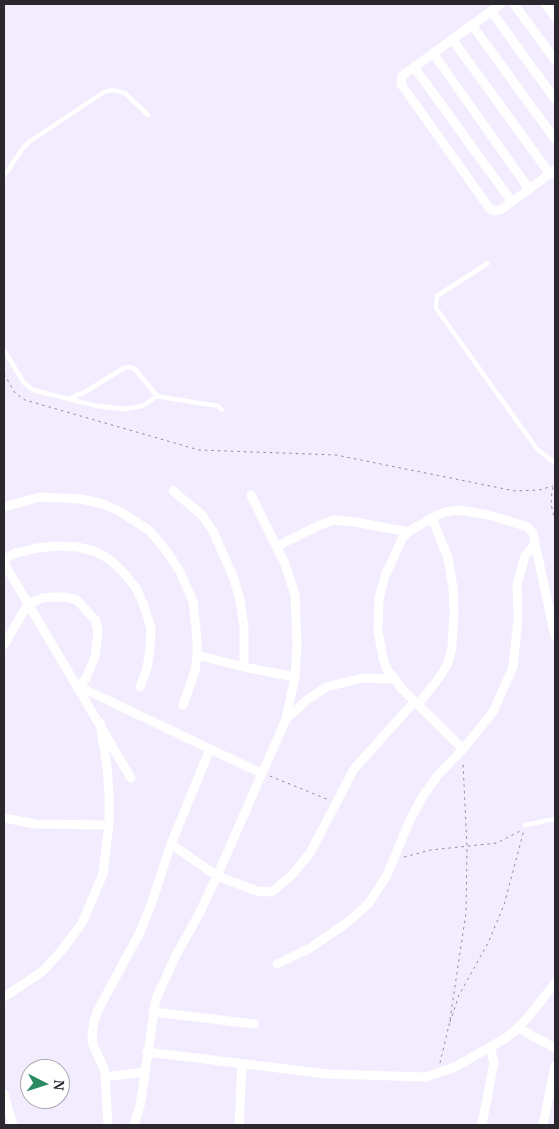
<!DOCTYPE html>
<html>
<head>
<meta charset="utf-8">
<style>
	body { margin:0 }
	#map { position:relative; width:559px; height:1129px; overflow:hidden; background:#f3ebfe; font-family:"PT Serif",serif }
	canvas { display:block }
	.frame { position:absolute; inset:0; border:5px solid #2a272e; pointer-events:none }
	.north { position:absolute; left:20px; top:1059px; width:50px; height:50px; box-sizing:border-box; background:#fff; border:1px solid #aaa9ab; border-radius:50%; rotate:95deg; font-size:14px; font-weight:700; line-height:20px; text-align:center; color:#2a272e }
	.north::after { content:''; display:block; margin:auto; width:18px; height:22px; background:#2b8a62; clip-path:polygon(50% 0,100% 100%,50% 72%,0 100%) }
</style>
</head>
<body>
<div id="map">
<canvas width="559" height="1129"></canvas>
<div class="frame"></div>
<div class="north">N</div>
</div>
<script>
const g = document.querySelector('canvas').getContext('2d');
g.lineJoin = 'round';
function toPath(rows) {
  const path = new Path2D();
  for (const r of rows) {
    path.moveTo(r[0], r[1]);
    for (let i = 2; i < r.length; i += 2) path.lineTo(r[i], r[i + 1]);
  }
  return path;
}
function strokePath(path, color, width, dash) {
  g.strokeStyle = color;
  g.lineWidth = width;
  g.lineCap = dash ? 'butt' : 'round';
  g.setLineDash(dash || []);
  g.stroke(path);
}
strokePath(toPath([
	[4,374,15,393,25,400,199,450,336,455,515,491,539,490,553,486],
	[555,481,552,491,551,504,555,521],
	[270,776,329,800],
	[404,857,431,850,497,843,520,831],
	[450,1022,459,995,488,943,504,905,524,830],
	[449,1026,466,913,467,847,463,763],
	[440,1063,449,1025]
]), '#918b98', 1, [2.5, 4]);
strokePath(toPath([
	[4,176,23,148,29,142,104,92,112,90,125,93,148,115],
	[488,263,437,296,436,308,537,449,555,463],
	[4,350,24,383,33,390,97,406,124,409,143,406,157,396],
	[70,398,85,392,124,368,129,367,135,369,157,396,161,397,218,406,222,410],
	[525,825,555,819]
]), '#fff', 4.5);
strokePath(toPath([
	[501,4,402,76,401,84,490,209,494,211,502,209,555,170],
	[514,4,555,60],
	[545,4,555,17],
	[491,11,555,99],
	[472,25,555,139],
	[452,39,550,174],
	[433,53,529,189],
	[414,67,512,202],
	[173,491,201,514,213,531,234,579,240,600,244,627,244,667],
	[4,507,40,497,81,499,103,504,119,511,150,531,167,552,179,570,193,601,197,639,197,655,195,671,183,705],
	[277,546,320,525,334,520,355,522,408,532],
	[4,559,16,553,37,548,57,546,77,547,94,551,109,559,123,572,136,588,144,606,151,628,150,648,147,668,140,687],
	[4,563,131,778],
	[4,645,28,604,42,598,53,597,64,597,77,600,96,621,98,632,95,657,85,680,78,686,210,749,171,844,151,905,139,934,98,1010,94,1021,92,1035,93,1045,105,1071,108,1125],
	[197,655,244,667,295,677],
	[418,704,439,678,448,663,452,647,454,612,453,588,448,558,432,518],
	[286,719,307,700,326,687,363,678,394,679],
	[210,749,261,773],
	[463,749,402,689,387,669,383,658,378,632,379,599,385,576,403,537,408,532,432,518,445,512,458,510,489,515,528,527,533,534,555,636],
	[4,818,36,824,109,825],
	[171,844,217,876,257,891,267,892,273,891,292,875,310,853,354,769,415,701],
	[277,964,310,948,348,922,369,903,387,875,410,820,423,796,438,775,463,749,493,712,513,667,518,619,517,584,525,556,535,544],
	[4,997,43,971,62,950,82,923,103,874,109,825,109,795,107,766,100,723],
	[153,1012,254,1024],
	[518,1028,555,1048],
	[147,1052,327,1074,426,1077,455,1067,506,1038,518,1028,530,1015,555,983],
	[105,1077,145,1072],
	[4,1094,13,1125],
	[134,1125,140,1106,156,999,176,955,198,916,217,876,286,719,295,677,297,645,295,595,285,564,251,495],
	[239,1125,242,1065],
	[482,1125,494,1062,490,1047],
	[543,1125,555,1066]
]), '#fff', 9);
</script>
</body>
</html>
